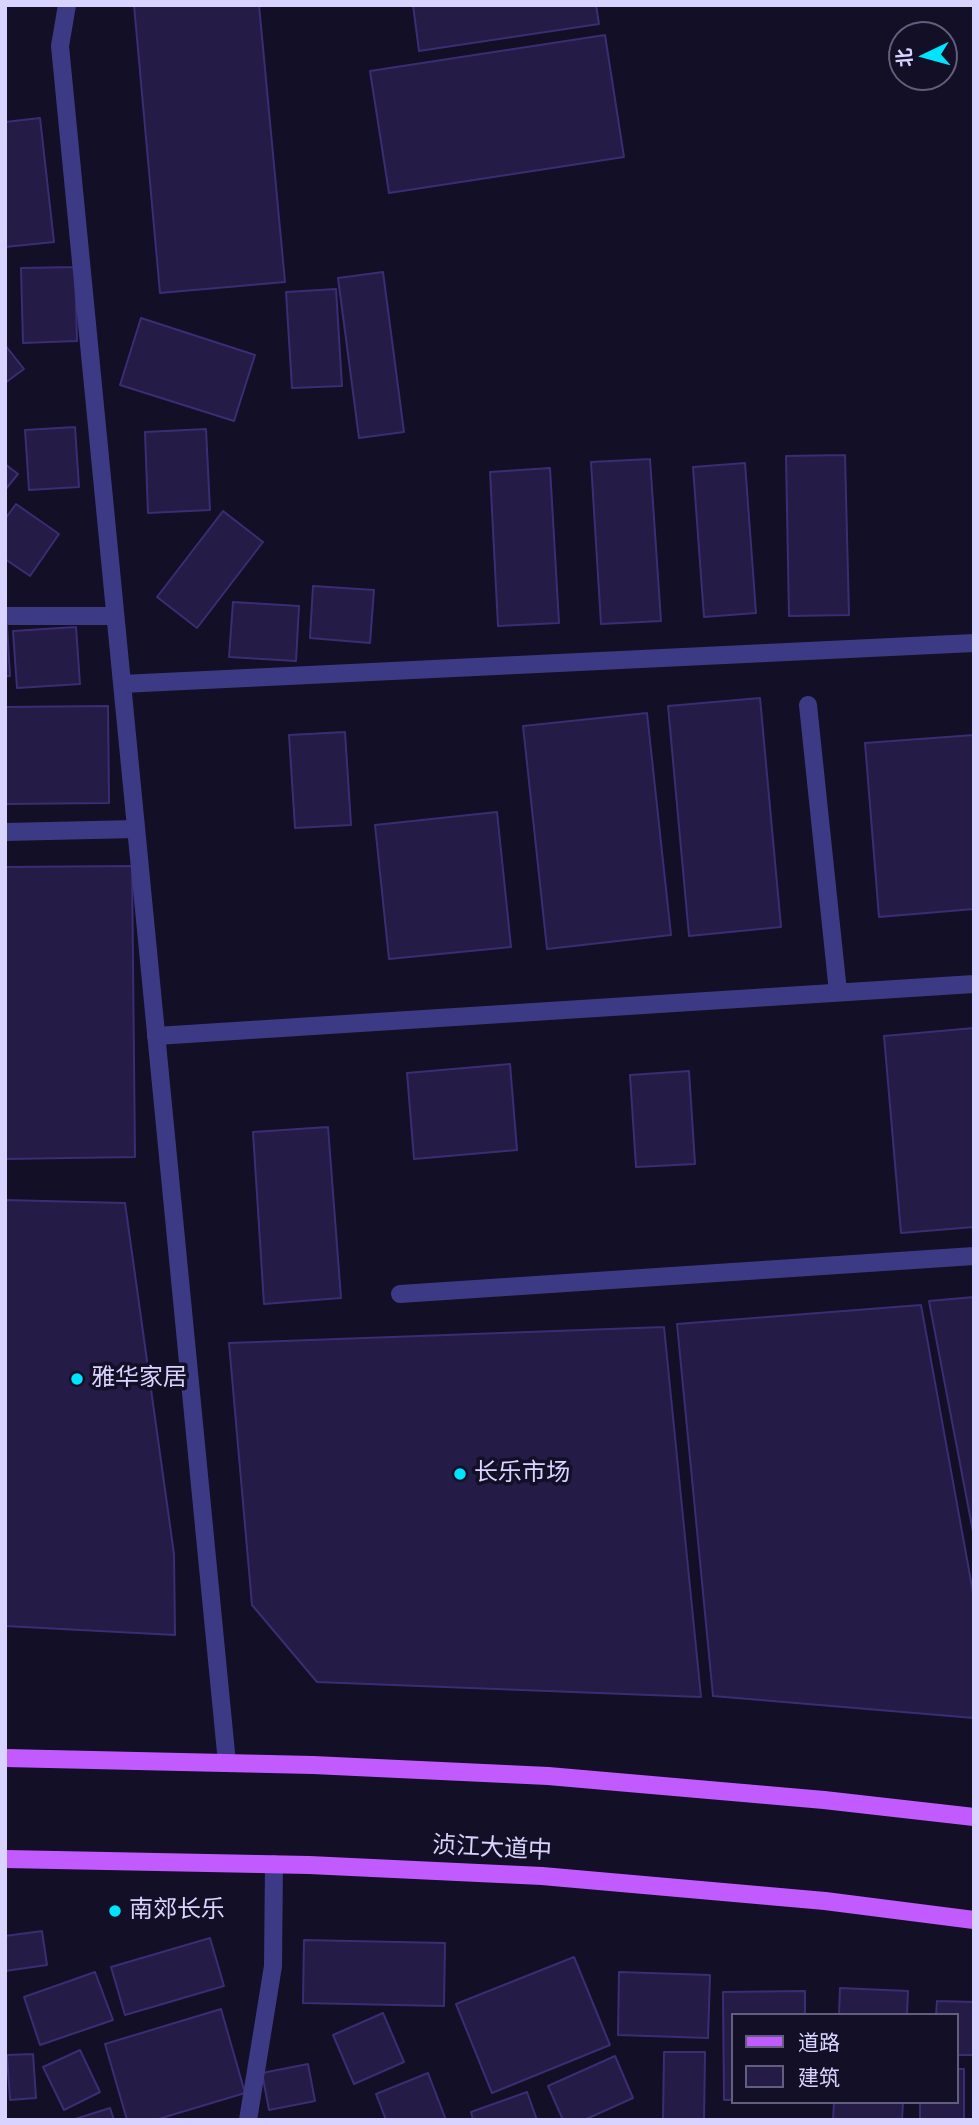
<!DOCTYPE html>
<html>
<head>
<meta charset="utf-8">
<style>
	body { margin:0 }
	#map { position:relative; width:979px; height:2125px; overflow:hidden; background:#130f26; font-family:"Archivo Narrow","Noto Sans SC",sans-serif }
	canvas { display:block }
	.frame { position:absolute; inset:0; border:7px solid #d9d4ff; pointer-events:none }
	.legend { position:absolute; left:731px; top:2013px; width:228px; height:91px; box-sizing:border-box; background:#130f26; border:2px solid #625e7d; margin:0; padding:9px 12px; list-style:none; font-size:21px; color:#d9d4ff }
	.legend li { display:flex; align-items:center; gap:14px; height:35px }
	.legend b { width:35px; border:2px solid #625e7d }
	.north { position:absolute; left:888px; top:21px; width:70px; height:70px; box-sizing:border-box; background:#130f26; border:2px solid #625e7d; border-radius:50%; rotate:265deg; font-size:19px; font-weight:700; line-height:28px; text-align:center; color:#d9d4ff }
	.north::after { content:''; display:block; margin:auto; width:24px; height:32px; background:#00e5ff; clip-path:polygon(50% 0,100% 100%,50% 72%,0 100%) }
</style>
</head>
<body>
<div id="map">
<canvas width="979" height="2125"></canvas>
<div class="frame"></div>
<ul class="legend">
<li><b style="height:9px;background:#c25bff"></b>道路</li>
<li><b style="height:19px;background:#241b47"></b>建筑</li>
</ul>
<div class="north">北</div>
</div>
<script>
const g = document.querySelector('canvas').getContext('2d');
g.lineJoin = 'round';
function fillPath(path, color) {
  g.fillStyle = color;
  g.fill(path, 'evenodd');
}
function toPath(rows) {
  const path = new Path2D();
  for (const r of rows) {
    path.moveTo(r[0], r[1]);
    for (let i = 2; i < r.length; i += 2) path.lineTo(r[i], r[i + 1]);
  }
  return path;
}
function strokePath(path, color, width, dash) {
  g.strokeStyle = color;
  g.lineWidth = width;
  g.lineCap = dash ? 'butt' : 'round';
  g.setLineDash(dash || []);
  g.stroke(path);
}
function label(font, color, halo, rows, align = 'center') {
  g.font = font + ' "Archivo Narrow","Noto Sans SC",sans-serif';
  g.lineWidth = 7;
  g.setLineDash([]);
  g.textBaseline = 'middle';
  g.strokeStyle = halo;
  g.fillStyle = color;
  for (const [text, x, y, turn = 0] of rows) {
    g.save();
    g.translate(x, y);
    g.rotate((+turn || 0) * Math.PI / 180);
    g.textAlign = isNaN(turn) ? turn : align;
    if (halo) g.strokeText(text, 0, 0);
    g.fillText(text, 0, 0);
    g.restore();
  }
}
const building = toPath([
	[134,5,259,5,285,282,160,293,134,5],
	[413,5,596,5,599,24,419,51,413,5],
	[605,35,624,157,389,193,370,71,605,35],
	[40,118,54,242,5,247,5,122,40,118],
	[75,267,77,341,23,343,21,268,75,267],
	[383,272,404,432,359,438,338,278,383,272],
	[336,289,342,386,292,388,286,292,336,289],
	[141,318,255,355,234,421,120,385,141,318],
	[5,345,24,369,5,383,5,345],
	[75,427,79,487,29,490,25,430,75,427],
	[206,429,210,510,148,513,145,432,206,429],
	[845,455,849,615,789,616,786,456,845,455],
	[650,459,661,621,601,624,591,462,650,459],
	[745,463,756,613,704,617,693,467,745,463],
	[5,464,18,474,5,490,5,464],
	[550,468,559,623,498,626,490,472,550,468],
	[16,504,59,534,30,576,5,559,5,519,16,504],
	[223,511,263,542,197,628,157,597,223,511],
	[313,586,374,590,370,643,310,638,313,586],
	[233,602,299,606,296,661,229,657,233,602],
	[7,626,10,676,5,676,5,627,7,626],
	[76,627,80,684,17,688,13,631,76,627],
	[760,698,781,927,689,936,668,706,760,698],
	[108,706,109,803,5,804,5,707,108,706],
	[647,713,671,935,547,949,523,726,647,713],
	[345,732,351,825,295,828,289,735,345,732],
	[974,735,974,909,879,917,865,743,974,735],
	[497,812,511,947,389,959,375,825,497,812],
	[132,866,135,1157,5,1159,5,867,132,866],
	[974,1028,974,1227,901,1233,884,1036,974,1028],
	[510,1064,517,1150,414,1159,407,1073,510,1064],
	[689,1071,695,1164,636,1167,630,1075,689,1071],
	[328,1127,341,1298,264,1304,253,1132,328,1127],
	[5,1200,125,1203,174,1554,175,1635,5,1626,5,1200],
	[974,1297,974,1537,929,1301,974,1297],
	[921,1305,974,1598,974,1718,713,1696,677,1324,921,1305],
	[664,1327,701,1697,317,1682,252,1605,229,1343,664,1327],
	[42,1931,47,1965,5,1971,5,1936,42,1931],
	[210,1938,224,1986,125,2015,111,1967,210,1938],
	[304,1940,445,1943,444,2006,303,2003,304,1940],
	[574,1957,610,2045,492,2093,456,2004,574,1957],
	[95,1972,113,2020,40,2045,24,1997,95,1972],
	[619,1972,710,1975,708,2038,618,2035,619,1972],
	[840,1988,908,1991,907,2015,839,2015,840,1988],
	[805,1991,805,2015,732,2015,732,2100,724,2100,723,1992,805,1991],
	[937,2001,974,2002,974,2055,956,2055,956,2015,936,2015,937,2001],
	[221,2009,245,2093,155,2120,127,2120,105,2044,221,2009],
	[383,2013,404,2062,354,2084,333,2035,383,2013],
	[80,2050,100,2092,64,2110,43,2067,80,2050],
	[664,2052,705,2052,704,2120,663,2120,664,2052],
	[33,2054,36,2098,10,2100,7,2055,33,2054],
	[615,2056,633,2098,584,2120,563,2120,548,2086,615,2056],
	[308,2064,315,2101,269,2110,262,2073,308,2064],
	[956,2069,964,2069,964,2120,920,2120,920,2102,956,2102,956,2069],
	[428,2073,446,2120,386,2120,376,2094,428,2073],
	[527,2092,537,2120,473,2120,471,2112,527,2092],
	[834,2102,903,2102,902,2120,833,2120,834,2102],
	[110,2108,114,2120,72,2120,110,2108]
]);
fillPath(building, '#241b47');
strokePath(building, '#3b2d73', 2);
strokePath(toPath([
	[808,705,838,992],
	[5,832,136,829],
	[156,1036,974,984],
	[400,1294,974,1256]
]), '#3d3a85', 18);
strokePath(toPath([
	[67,5,60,46,227,1763],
	[5,616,115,616],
	[122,684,974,643],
	[248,2120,273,1966,274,1864]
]), '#3d3a85', 18);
strokePath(toPath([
	[5,1758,313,1765,548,1776,824,1800,974,1817],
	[5,1859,309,1865,542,1876,825,1901,974,1920]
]), '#c25bff', 18);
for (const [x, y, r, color] of [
	[77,1379,7,"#00e5ff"],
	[460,1474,7,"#00e5ff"],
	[115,1911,7,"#00e5ff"]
]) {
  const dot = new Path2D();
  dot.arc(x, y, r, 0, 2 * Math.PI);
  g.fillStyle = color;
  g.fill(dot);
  strokePath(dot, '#130f26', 2.5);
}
label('24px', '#d9d4ff', '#130f26', [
	["雅华家居",91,1379],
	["长乐市场",474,1474],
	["南郊长乐",129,1911]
], 'left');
label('24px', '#d9d4ff', '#130f26', [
	["浈江大道中",492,1849,3]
]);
</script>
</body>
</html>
